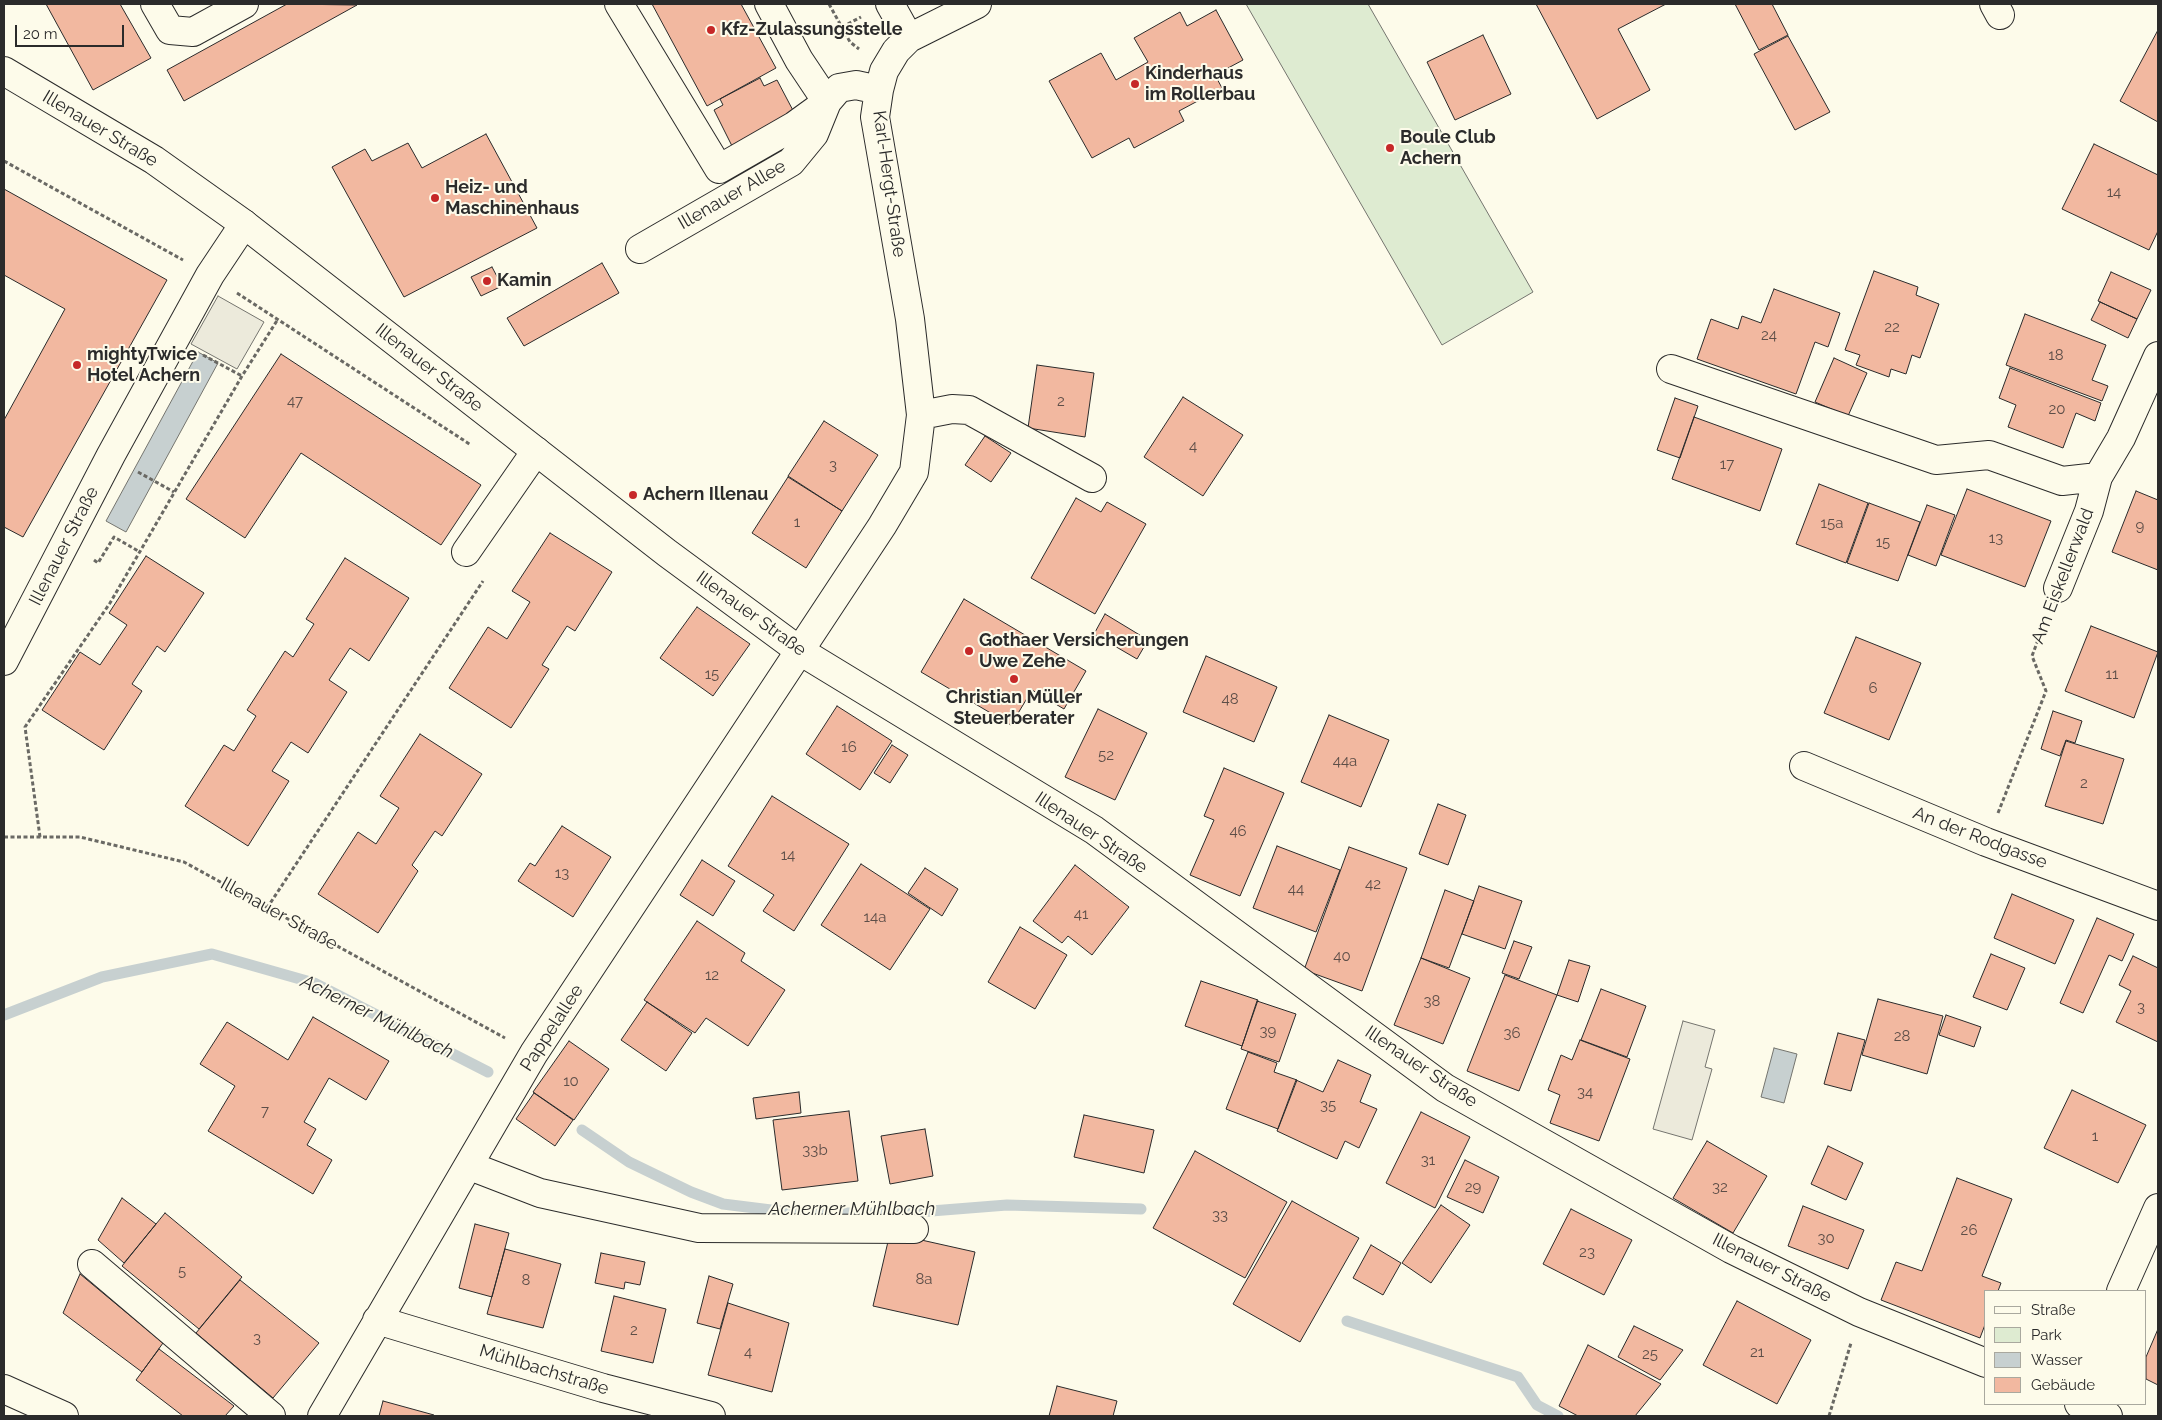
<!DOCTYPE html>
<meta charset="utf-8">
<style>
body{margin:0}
#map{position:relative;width:2162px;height:1420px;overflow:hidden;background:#fdfbea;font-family:Raleway,sans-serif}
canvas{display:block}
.frame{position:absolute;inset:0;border:5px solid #2b2b2b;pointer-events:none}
.legend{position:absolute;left:1984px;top:1290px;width:162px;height:115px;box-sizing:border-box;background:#fdfbea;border:1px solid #a9a89e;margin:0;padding:6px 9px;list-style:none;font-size:15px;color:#2b2b2b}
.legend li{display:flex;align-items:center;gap:10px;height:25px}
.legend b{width:25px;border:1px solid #a9a89e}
.scale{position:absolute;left:15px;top:25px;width:109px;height:22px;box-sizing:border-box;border:2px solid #2b2b2b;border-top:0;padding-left:6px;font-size:15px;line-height:18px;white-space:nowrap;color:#2b2b2b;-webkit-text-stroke:4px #fdfbea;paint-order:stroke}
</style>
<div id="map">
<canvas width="2162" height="1420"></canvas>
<div class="frame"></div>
<ul class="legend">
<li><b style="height:6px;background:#fdfbea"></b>Straße</li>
<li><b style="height:14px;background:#deebd1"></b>Park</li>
<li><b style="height:14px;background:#c7d0d0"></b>Wasser</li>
<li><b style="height:14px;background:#f2b8a0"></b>Gebäude</li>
</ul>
<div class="scale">20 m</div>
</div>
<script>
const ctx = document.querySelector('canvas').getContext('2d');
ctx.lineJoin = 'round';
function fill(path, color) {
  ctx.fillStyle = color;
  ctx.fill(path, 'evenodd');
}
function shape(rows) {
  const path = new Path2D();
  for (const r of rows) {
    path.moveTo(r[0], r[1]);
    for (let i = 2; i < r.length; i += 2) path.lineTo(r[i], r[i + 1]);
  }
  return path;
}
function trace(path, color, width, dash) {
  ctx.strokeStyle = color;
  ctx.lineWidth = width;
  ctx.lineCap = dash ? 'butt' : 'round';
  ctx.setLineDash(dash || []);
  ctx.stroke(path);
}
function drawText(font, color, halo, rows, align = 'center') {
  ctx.font = font + ' Raleway,sans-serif';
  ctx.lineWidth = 4;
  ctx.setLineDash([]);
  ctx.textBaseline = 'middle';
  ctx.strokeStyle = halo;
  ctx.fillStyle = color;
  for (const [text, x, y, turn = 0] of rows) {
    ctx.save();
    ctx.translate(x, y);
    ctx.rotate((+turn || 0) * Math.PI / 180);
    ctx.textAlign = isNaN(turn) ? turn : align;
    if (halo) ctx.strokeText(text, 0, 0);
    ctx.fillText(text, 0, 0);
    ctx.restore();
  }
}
const green = shape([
 [1246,4,1368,4,1533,292,1442,345,1246,4]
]);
fill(green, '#deebd1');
trace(green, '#74746e', 1);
const parking = shape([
 [218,296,264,322,237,369,191,344,218,296],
 [1683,1021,1715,1030,1705,1067,1712,1069,1692,1140,1653,1129,1683,1021]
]);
fill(parking, '#eceadb');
trace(parking, '#74746e', 1);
const water = shape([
 [198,352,218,363,126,532,106,521,198,352],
 [1774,1048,1797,1054,1784,1103,1761,1097,1774,1048]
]);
fill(water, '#c7d0d0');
trace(water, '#74746e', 1);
trace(shape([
 [4,1015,102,977,212,954,314,983,488,1072],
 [582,1130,629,1162,691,1192,723,1204,795,1213,906,1213,1007,1205,1141,1209],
 [1347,1321,1518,1377,1537,1405,1558,1416]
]), '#c7d0d0', 11);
const building = shape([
 [46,4,120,4,151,58,93,90,46,4],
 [287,4,357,5,184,101,167,70,287,4],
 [652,4,741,4,776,68,707,106,652,4],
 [1536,4,1666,4,1618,29,1650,90,1597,119,1536,4],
 [1735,4,1772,4,1788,35,1759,50,1735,4],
 [1216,10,1243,60,1215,75,1222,88,1179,111,1184,121,1134,148,1129,138,1092,158,1049,81,1101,53,1116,80,1148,62,1134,38,1180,12,1187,26,1216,10],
 [2158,30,2158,122,2120,101,2158,30],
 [1483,35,1511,94,1455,120,1427,62,1483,35],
 [1788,36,1830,112,1795,130,1754,54,1788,36],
 [760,78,764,86,777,80,797,118,734,150,714,110,723,105,720,99,760,78],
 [486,134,537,228,404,297,332,167,365,149,372,161,408,143,422,168,486,134],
 [2094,144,2158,175,2158,231,2149,250,2062,209,2094,144],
 [4,189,167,280,23,537,4,527,4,420,65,309,4,275,4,189],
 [602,263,619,293,524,346,507,318,602,263],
 [492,267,502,286,481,296,471,277,492,267],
 [1874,271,1918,287,1916,295,1939,304,1920,358,1912,355,1906,374,1891,369,1889,377,1856,365,1860,355,1845,350,1874,271],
 [2111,272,2151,290,2137,319,2098,301,2111,272],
 [1774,289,1840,313,1828,347,1815,342,1796,394,1697,359,1711,319,1738,329,1742,316,1761,323,1774,289],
 [2100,302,2137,319,2128,338,2091,320,2100,302],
 [2025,314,2106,345,2092,380,2108,386,2102,401,2006,365,2025,314],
 [281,354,481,485,441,545,301,453,245,538,186,499,281,354],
 [1834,358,1867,373,1848,416,1815,402,1834,358],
 [1037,365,1094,373,1085,437,1028,428,1037,365],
 [2010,368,2101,403,2095,421,2076,413,2063,448,2008,427,2016,405,1999,398,2010,368],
 [1183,397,1243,435,1203,496,1144,457,1183,397],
 [1675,398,1698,406,1680,458,1657,450,1675,398],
 [1694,417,1782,449,1760,511,1672,479,1694,417],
 [824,421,878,455,842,511,788,476,824,421],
 [985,436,1011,453,991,482,965,465,985,436],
 [788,477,842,511,806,568,752,533,788,477],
 [1819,484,1868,503,1846,563,1796,544,1819,484],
 [1967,489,2051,521,2025,587,1941,555,1967,489],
 [2136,491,2158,500,2158,570,2112,552,2136,491],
 [1076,498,1101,512,1107,502,1146,524,1095,614,1031,578,1076,498],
 [1869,503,1920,522,1898,581,1847,563,1869,503],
 [1927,505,1955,515,1936,566,1908,555,1927,505],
 [550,533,612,572,575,631,567,626,542,665,549,669,511,728,449,688,488,627,507,639,530,602,512,591,550,533],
 [146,556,204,593,165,652,157,646,132,684,142,691,104,750,42,710,80,652,100,665,127,625,109,613,146,556],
 [345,558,409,598,369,661,350,648,329,680,347,692,308,753,291,742,272,771,289,781,248,846,185,806,224,745,234,751,256,716,247,710,285,651,293,657,314,624,306,619,345,558],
 [964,599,1086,671,1064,709,1032,690,1011,725,921,672,964,599],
 [697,607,750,644,713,696,660,658,697,607],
 [1105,614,1148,640,1137,659,1094,634,1105,614],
 [2091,626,2158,652,2134,718,2065,691,2091,626],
 [1856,637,1921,663,1889,740,1824,713,1856,637],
 [1206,656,1277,687,1254,742,1183,712,1206,656],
 [837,706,892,741,860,790,806,754,837,706],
 [1098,709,1147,733,1115,800,1065,777,1098,709],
 [2053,711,2082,721,2075,743,2066,740,2060,756,2041,749,2053,711],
 [1329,715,1389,740,1361,807,1301,782,1329,715],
 [420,734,482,774,442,836,435,831,412,865,418,871,378,933,318,894,358,832,376,844,399,808,380,796,420,734],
 [2066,741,2124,759,2103,824,2045,806,2066,741],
 [892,745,908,755,890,783,874,773,892,745],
 [1224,768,1284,793,1240,896,1190,875,1214,820,1204,816,1224,768],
 [772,796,849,844,794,931,763,911,774,895,728,866,772,796],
 [1438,804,1466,815,1448,865,1419,854,1438,804],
 [562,826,611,857,573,917,518,881,530,863,535,866,562,826],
 [1277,846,1340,870,1316,932,1253,908,1277,846],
 [1349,847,1407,868,1362,991,1304,970,1349,847],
 [702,860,735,881,713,916,680,895,702,860],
 [861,864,930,909,890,970,821,925,861,864],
 [1075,865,1129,907,1092,955,1068,936,1062,943,1033,921,1075,865],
 [925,868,958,889,942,916,908,893,925,868],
 [1479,886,1522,901,1505,949,1462,934,1479,886],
 [1445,890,1474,901,1449,968,1421,958,1445,890],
 [2012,894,2074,920,2055,964,1994,938,2012,894],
 [2097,918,2134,934,2122,961,2109,955,2083,1013,2060,1003,2097,918],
 [697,921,745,953,741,961,785,990,748,1046,706,1018,695,1033,644,1000,697,921],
 [1020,927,1067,955,1035,1009,988,982,1020,927],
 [1514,941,1532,947,1519,979,1502,973,1514,941],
 [1991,954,2025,968,2007,1010,1973,997,1991,954],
 [2133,956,2158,968,2158,1042,2116,1022,2131,991,2119,985,2133,956],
 [1421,958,1470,978,1443,1044,1394,1025,1421,958],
 [1569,960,1590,966,1578,1002,1557,995,1569,960],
 [1505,975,1557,995,1519,1091,1467,1071,1505,975],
 [1201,981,1258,1000,1242,1046,1185,1026,1201,981],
 [1601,989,1646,1006,1627,1057,1581,1040,1601,989],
 [1878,999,1943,1016,1927,1074,1862,1055,1878,999],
 [1257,1001,1296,1014,1279,1062,1241,1049,1257,1001],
 [647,1002,692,1033,666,1071,621,1040,647,1002],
 [1946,1015,1981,1027,1974,1047,1939,1035,1946,1015],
 [313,1017,389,1061,366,1100,329,1078,304,1122,316,1129,307,1145,332,1160,313,1194,208,1131,235,1086,200,1064,227,1022,288,1060,313,1017],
 [1838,1033,1865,1040,1851,1091,1824,1084,1838,1033],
 [1580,1040,1630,1059,1599,1141,1550,1123,1560,1095,1548,1090,1561,1055,1572,1060,1580,1040],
 [569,1041,609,1069,574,1120,533,1092,569,1041],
 [1248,1052,1277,1063,1274,1072,1297,1080,1278,1129,1226,1109,1248,1052],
 [1338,1060,1371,1075,1360,1102,1377,1109,1359,1148,1345,1141,1337,1159,1277,1131,1296,1080,1323,1092,1338,1060],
 [2072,1090,2146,1125,2118,1183,2044,1148,2072,1090],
 [799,1092,801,1113,756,1119,753,1098,799,1092],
 [534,1093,573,1120,555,1146,516,1119,534,1093],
 [849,1111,858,1181,782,1190,773,1120,849,1111],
 [1421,1112,1470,1137,1435,1208,1386,1183,1421,1112],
 [1084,1115,1154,1130,1144,1173,1074,1157,1084,1115],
 [925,1129,933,1176,890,1184,881,1136,925,1129],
 [1707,1141,1767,1176,1733,1233,1673,1198,1707,1141],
 [1828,1146,1863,1163,1846,1200,1811,1184,1828,1146],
 [1195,1151,1287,1202,1245,1278,1153,1228,1195,1151],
 [1465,1160,1499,1177,1483,1213,1447,1197,1465,1160],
 [1957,1178,2012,1199,1982,1276,2001,1283,1998,1291,1986,1291,1986,1322,1980,1338,1881,1300,1896,1262,1922,1271,1957,1178],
 [122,1198,156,1224,124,1263,98,1240,122,1198],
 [1292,1201,1359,1238,1300,1342,1233,1304,1292,1201],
 [1441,1205,1470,1225,1431,1283,1402,1263,1441,1205],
 [1803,1206,1864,1230,1848,1269,1788,1246,1803,1206],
 [1571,1209,1632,1240,1604,1295,1543,1264,1571,1209],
 [165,1213,242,1277,199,1329,122,1266,165,1213],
 [475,1224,509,1233,492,1297,459,1288,475,1224],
 [890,1233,975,1252,958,1325,873,1306,890,1233],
 [1371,1245,1401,1263,1383,1295,1353,1278,1371,1245],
 [505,1249,561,1264,543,1328,487,1314,505,1249],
 [601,1253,645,1262,640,1285,625,1282,624,1289,595,1283,601,1253],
 [80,1274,163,1343,142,1372,63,1313,80,1274],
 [709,1276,733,1284,720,1329,697,1323,709,1276],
 [240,1280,319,1343,273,1398,196,1333,240,1280],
 [614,1296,666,1309,653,1363,601,1351,614,1296],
 [1737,1301,1811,1340,1777,1404,1703,1365,1737,1301],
 [728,1303,789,1323,772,1392,708,1375,728,1303],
 [1634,1326,1683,1350,1660,1380,1618,1357,1634,1326],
 [2158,1329,2158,1385,2146,1379,2146,1357,2158,1329],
 [1588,1345,1661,1384,1635,1416,1578,1416,1559,1406,1588,1345],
 [159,1349,234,1406,225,1416,183,1416,136,1380,159,1349],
 [1057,1386,1117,1401,1113,1416,1049,1416,1057,1386],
 [383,1401,434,1415,434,1416,379,1416,383,1401]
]);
fill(building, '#f2b8a0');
trace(building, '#2b2b2b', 1);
const minor = shape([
 [155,4,170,30,193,32,244,4],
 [619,4,719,169,794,126,827,102,799,60,769,4],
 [890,4,909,38],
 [1994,4,2000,15],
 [640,249,791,162,814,134,827,102,839,88,856,85,879,90],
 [1671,369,1936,460,1989,455,2062,481,2098,477],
 [921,415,952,409,969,410,1092,478],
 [466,552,536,451],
 [2058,588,2089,511,2098,477,2121,438,2158,356],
 [4,661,111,455,210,275,244,224],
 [1804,766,1986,842,2158,906],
 [470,1166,540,1193,699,1228,914,1229],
 [92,1264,271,1416],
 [2121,1291,2158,1208],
 [377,1320,603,1388,711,1416],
 [4,1389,64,1416],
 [322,1416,534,1053,882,526,914,472,921,415,910,319,875,117,879,90,884,71,896,51,909,38,977,4]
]);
const major = shape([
 [4,71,154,160,244,224,667,553,800,651,1094,830,1445,1088,1731,1249,1859,1312,1986,1363],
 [2079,1404,2108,1416]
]);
trace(minor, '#2b2b2b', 30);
trace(major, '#2b2b2b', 30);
trace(shape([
 [829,4,850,42,859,49],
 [842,27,861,17],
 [4,161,183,260],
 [237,293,471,445],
 [203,355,242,376],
 [138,472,174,492],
 [94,560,98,563,114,537,140,552],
 [1998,813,2046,691,2032,656,2047,616],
 [4,837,80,837,184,862,505,1038],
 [40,837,25,727,110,603,242,376,278,319],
 [267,908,483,581],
 [1829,1416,1851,1343]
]), '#6a6964', 3, [4, 2.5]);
trace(minor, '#fdfbea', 28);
trace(major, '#fdfbea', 28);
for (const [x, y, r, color] of [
 [711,30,5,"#c62828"],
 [1135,84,5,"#c62828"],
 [1390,148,5,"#c62828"],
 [435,198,5,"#c62828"],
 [487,281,5,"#c62828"],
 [77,365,5,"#c62828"],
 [633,495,5,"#c62828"],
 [969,651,5,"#c62828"],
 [1014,679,5,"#c62828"]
]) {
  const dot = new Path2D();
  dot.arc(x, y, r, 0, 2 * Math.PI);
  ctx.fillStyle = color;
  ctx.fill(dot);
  trace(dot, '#fdfbea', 2);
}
drawText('15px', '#5d4e48', null, [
 ["14",2114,192],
 ["22",1892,327],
 ["24",1769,335],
 ["18",2056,355],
 ["47",295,401],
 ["2",1061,401],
 ["20",2057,409],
 ["4",1193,446],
 ["17",1727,464],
 ["3",833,465],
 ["1",797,522],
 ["15a",1832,523],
 ["9",2140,526],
 ["13",1996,538],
 ["15",1883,542],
 ["15",712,674],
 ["11",2112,674],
 ["6",1873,688],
 ["48",1230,699],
 ["16",849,747],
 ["52",1106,755],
 ["44a",1345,761],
 ["2",2084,783],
 ["46",1238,831],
 ["14",788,855],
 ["13",562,873],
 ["42",1373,884],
 ["44",1296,889],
 ["41",1081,914],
 ["14a",875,917],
 ["40",1342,956],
 ["12",712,975],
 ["38",1432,1001],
 ["3",2141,1007],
 ["39",1268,1031],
 ["36",1512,1033],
 ["28",1902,1036],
 ["10",571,1081],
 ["34",1585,1092],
 ["35",1328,1105],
 ["7",265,1111],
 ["1",2095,1136],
 ["33b",815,1150],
 ["31",1428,1160],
 ["29",1473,1187],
 ["32",1720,1187],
 ["33",1220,1215],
 ["26",1969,1230],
 ["30",1826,1238],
 ["23",1587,1252],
 ["5",182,1271],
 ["8a",924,1279],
 ["8",526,1280],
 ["2",634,1330],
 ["3",257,1338],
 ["4",748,1352],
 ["21",1757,1352],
 ["25",1650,1354]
]);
drawText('bold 18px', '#2b2b2b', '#fdfbea', [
 ["Kfz-Zulassungsstelle",721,30],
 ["Kinderhaus",1145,74],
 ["im Rollerbau",1145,95],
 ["Boule Club",1400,138],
 ["Achern",1400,159],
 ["Heiz- und",445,188],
 ["Maschinenhaus",445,209],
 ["Kamin",497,281],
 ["mightyTwice",87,355],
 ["Hotel Achern",87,376],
 ["Achern Illenau",643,495],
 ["Gothaer Versicherungen",979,641],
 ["Uwe Zehe",979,662],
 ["Christian Müller",1014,698,"center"],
 ["Steuerberater",1014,719,"center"]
], 'left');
drawText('18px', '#2b2b2b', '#fdfbea', [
 ["Illenauer Straße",100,129,31],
 ["Karl-Hergt-Straße",889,184,82],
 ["Illenauer Allee",732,195,-30],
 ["Illenauer Straße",429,368,38],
 ["Illenauer Straße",64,546,-63],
 ["Am Eiskellerwald",2063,576,-69],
 ["Illenauer Straße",751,614,36],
 ["Illenauer Straße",1091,833,34],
 ["An der Rodgasse",1980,838,21],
 ["Illenauer Straße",279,914,29],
 ["Pappelallee",552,1028,-57],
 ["Illenauer Straße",1421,1067,34],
 ["Illenauer Straße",1772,1268,27],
 ["Mühlbachstraße",544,1370,17]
]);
drawText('italic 19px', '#2b2b2b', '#fdfbea', [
 ["Acherner Mühlbach",377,1017,26],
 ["Acherner Mühlbach",852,1209]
]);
</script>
